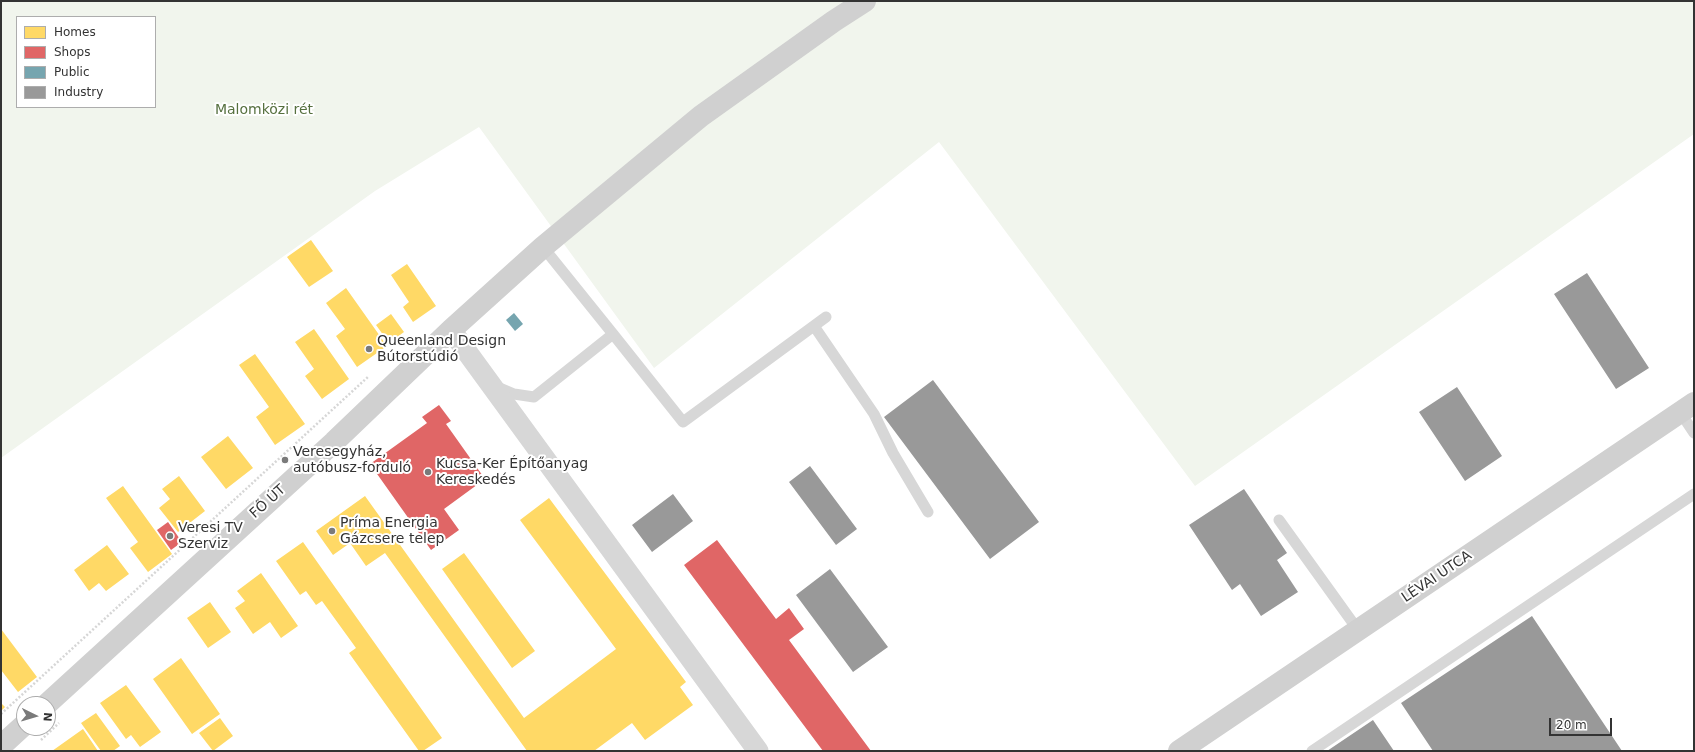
<!DOCTYPE html>
<meta charset="utf-8">
<style>
body{margin:0}
#map{position:relative;width:1695px;height:752px;overflow:hidden;background:#fff;font-family:"DejaVu Sans",sans-serif}
canvas{display:block}
.frame{position:absolute;inset:0;border:2px solid #333;pointer-events:none}
.legend{position:absolute;left:16px;top:16px;width:140px;height:92px;box-sizing:border-box;background:#fff;border:1px solid #adadad;margin:0;padding:5px 7px;list-style:none;font-size:12px;color:#333}
.legend li{display:flex;align-items:center;gap:8px;height:20px}
.legend b{width:20px;border:1px solid #adadad}
.north{position:absolute;left:16px;top:696px;width:40px;height:40px;box-sizing:border-box;background:#fff;border:1px solid #adadad;border-radius:50%;rotate:95deg;font-size:11px;font-weight:700;line-height:16px;text-align:center;color:#333}
.north::after{content:'';display:block;margin:auto;width:14px;height:18px;background:#7a7a7a;clip-path:polygon(50% 0,100% 100%,50% 72%,0 100%)}
.scale{position:absolute;left:1549px;top:718px;width:63px;height:18px;box-sizing:border-box;border:2px solid #333;border-top:0;padding-left:5px;font-size:12px;line-height:14px;white-space:nowrap;color:#333;-webkit-text-stroke:3px #fff;paint-order:stroke}
</style>
<div id="map">
<canvas width="1695" height="752"></canvas>
<div class="frame"></div>
<ul class="legend">
<li><b style="height:11px;background:#ffd966"></b>Homes</li>
<li><b style="height:11px;background:#e06666"></b>Shops</li>
<li><b style="height:11px;background:#76a5af"></b>Public</li>
<li><b style="height:11px;background:#999"></b>Industry</li>
</ul>
<div class="north">N</div>
<div class="scale">20 m</div>
</div>
<script>
const ctx = document.querySelector('canvas').getContext('2d');
ctx.lineJoin = 'round';
function fill(path, color) {
  ctx.fillStyle = color;
  ctx.fill(path, 'evenodd');
}
function shape(rows) {
  const path = new Path2D();
  for (const r of rows) {
    path.moveTo(r[0], r[1]);
    for (let i = 2; i < r.length; i += 2) path.lineTo(r[i], r[i + 1]);
  }
  return path;
}
function trace(path, color, width, dash) {
  ctx.strokeStyle = color;
  ctx.lineWidth = width;
  ctx.lineCap = dash ? 'butt' : 'round';
  ctx.setLineDash(dash || []);
  ctx.stroke(path);
}
function drawText(font, color, halo, rows, align = 'center') {
  ctx.font = font + ' "DejaVu Sans",sans-serif';
  ctx.lineWidth = 4;
  ctx.setLineDash([]);
  ctx.textBaseline = 'middle';
  ctx.strokeStyle = halo;
  ctx.fillStyle = color;
  for (const [text, x, y, turn = 0] of rows) {
    ctx.save();
    ctx.translate(x, y);
    ctx.rotate((+turn || 0) * Math.PI / 180);
    ctx.textAlign = isNaN(turn) ? turn : align;
    if (halo) ctx.strokeText(text, 0, 0);
    ctx.fillText(text, 0, 0);
    ctx.restore();
  }
}
fill(shape([
 [1,1,1694,1,1694,134,1195,486,939,142,654,368,479,127,375,191,1,458],
 [17,17,155,17,155,107,17,107]
]), '#f1f5ed');
fill(shape([
 [311,240,333,271,309,287,287,257],
 [407,264,436,306,413,322,403,307,409,302,391,275],
 [346,288,387,346,357,367,336,336,345,329,326,303],
 [391,314,404,332,389,343,376,325],
 [314,329,349,379,322,399,305,376,314,369,295,342],
 [255,354,305,424,275,445,256,417,269,407,239,365],
 [228,436,253,468,226,489,201,457],
 [179,476,205,511,178,532,159,508,170,499,162,489],
 [123,486,172,554,148,572,130,548,138,542,106,498],
 [365,496,524,718,616,649,520,520,549,498,686,682,680,687,693,705,645,740,632,723,594,751,527,751,385,553,366,566,350,543,333,555,316,531],
 [303,542,442,738,423,751,419,751,349,653,356,648,322,601,316,605,306,591,300,595,276,561],
 [107,545,129,574,106,591,99,583,89,591,74,570],
 [464,553,535,651,512,668,442,569],
 [261,573,298,626,281,638,270,622,253,634,235,608,245,601,237,591],
 [210,602,231,632,208,648,187,618],
 [1,629,37,677,18,692,1,670],
 [181,658,220,714,192,734,153,679],
 [126,685,161,732,140,747,131,735,126,739,100,703],
 [1,703,5,707,1,711],
 [96,713,120,746,113,751,101,751,81,723],
 [220,718,233,736,213,751,199,733],
 [83,729,98,751,52,751]
]), '#ffd966');
fill(shape([
 [439,405,451,421,446,424,485,479,444,509,459,530,431,550,370,464,427,423,422,417],
 [168,522,182,542,171,550,157,530],
 [717,540,776,619,789,608,804,629,789,640,871,751,823,751,684,565]
]), '#e06666');
fill(shape([
 [514,313,523,324,515,331,506,320]
]), '#76a5af');
fill(shape([
 [1587,273,1649,368,1616,389,1554,294],
 [933,380,1039,522,990,559,884,417],
 [1457,387,1502,456,1465,481,1419,412],
 [810,466,857,529,836,545,789,482],
 [1244,489,1287,553,1277,560,1298,592,1261,616,1240,584,1232,590,1189,525],
 [673,494,693,521,652,552,632,525],
 [830,569,888,647,853,672,796,595],
 [1532,616,1622,751,1433,751,1401,703],
 [1373,720,1394,751,1327,751]
]), '#999');
trace(shape([
 [1,714,369,376],
 [41,740,59,723]
]), '#d6d6d6', 2.5, [2, 2]);
trace(shape([
 [814,326,874,414,893,453,928,512],
 [613,334,683,422,826,317],
 [495,386,514,394,534,397,613,334,543,247],
 [1680,412,1694,433],
 [1279,520,1358,630],
 [1312,751,1694,494]
]), '#d7d7d7', 11);
trace(shape([
 [451,330,758,751]
]), '#d7d7d7', 21);
trace(shape([
 [47,704,334,442,451,330,543,247,701,116,834,21,865,1],
 [1,746,24,725],
 [1179,751,1694,403]
]), '#d0d0d0', 22);
for (const [x, y, r, color] of [
 [369,349,4,"#7a7a7a"],
 [285,460,4,"#7a7a7a"],
 [428,472,4,"#7a7a7a"],
 [332,531,4,"#7a7a7a"],
 [170,536,4,"#7a7a7a"]
]) {
  const dot = new Path2D();
  dot.arc(x, y, r, 0, 2 * Math.PI);
  ctx.fillStyle = color;
  ctx.fill(dot);
  trace(dot, '#fff', 1.5);
}
drawText('14px', '#56703f', '#fff', [
 ["Malomközi rét",264,110]
]);
drawText('14px', '#333', '#fff', [
 ["Queenland Design",377,341],
 ["Bútorstúdió",377,357],
 ["Veresegyház,",293,452],
 ["autóbusz-forduló",293,468],
 ["Kucsa-Ker Építőanyag",436,464],
 ["Kereskedés",436,480],
 ["Príma Energia",340,523],
 ["Gázcsere telep",340,539],
 ["Veresi TV",178,528],
 ["Szerviz",178,544]
], 'left');
drawText('14px', '#333', '#fff', [
 ["FŐ ÚT",268,502,-42],
 ["LÉVAI UTCA",1437,577,-34]
]);
</script>
